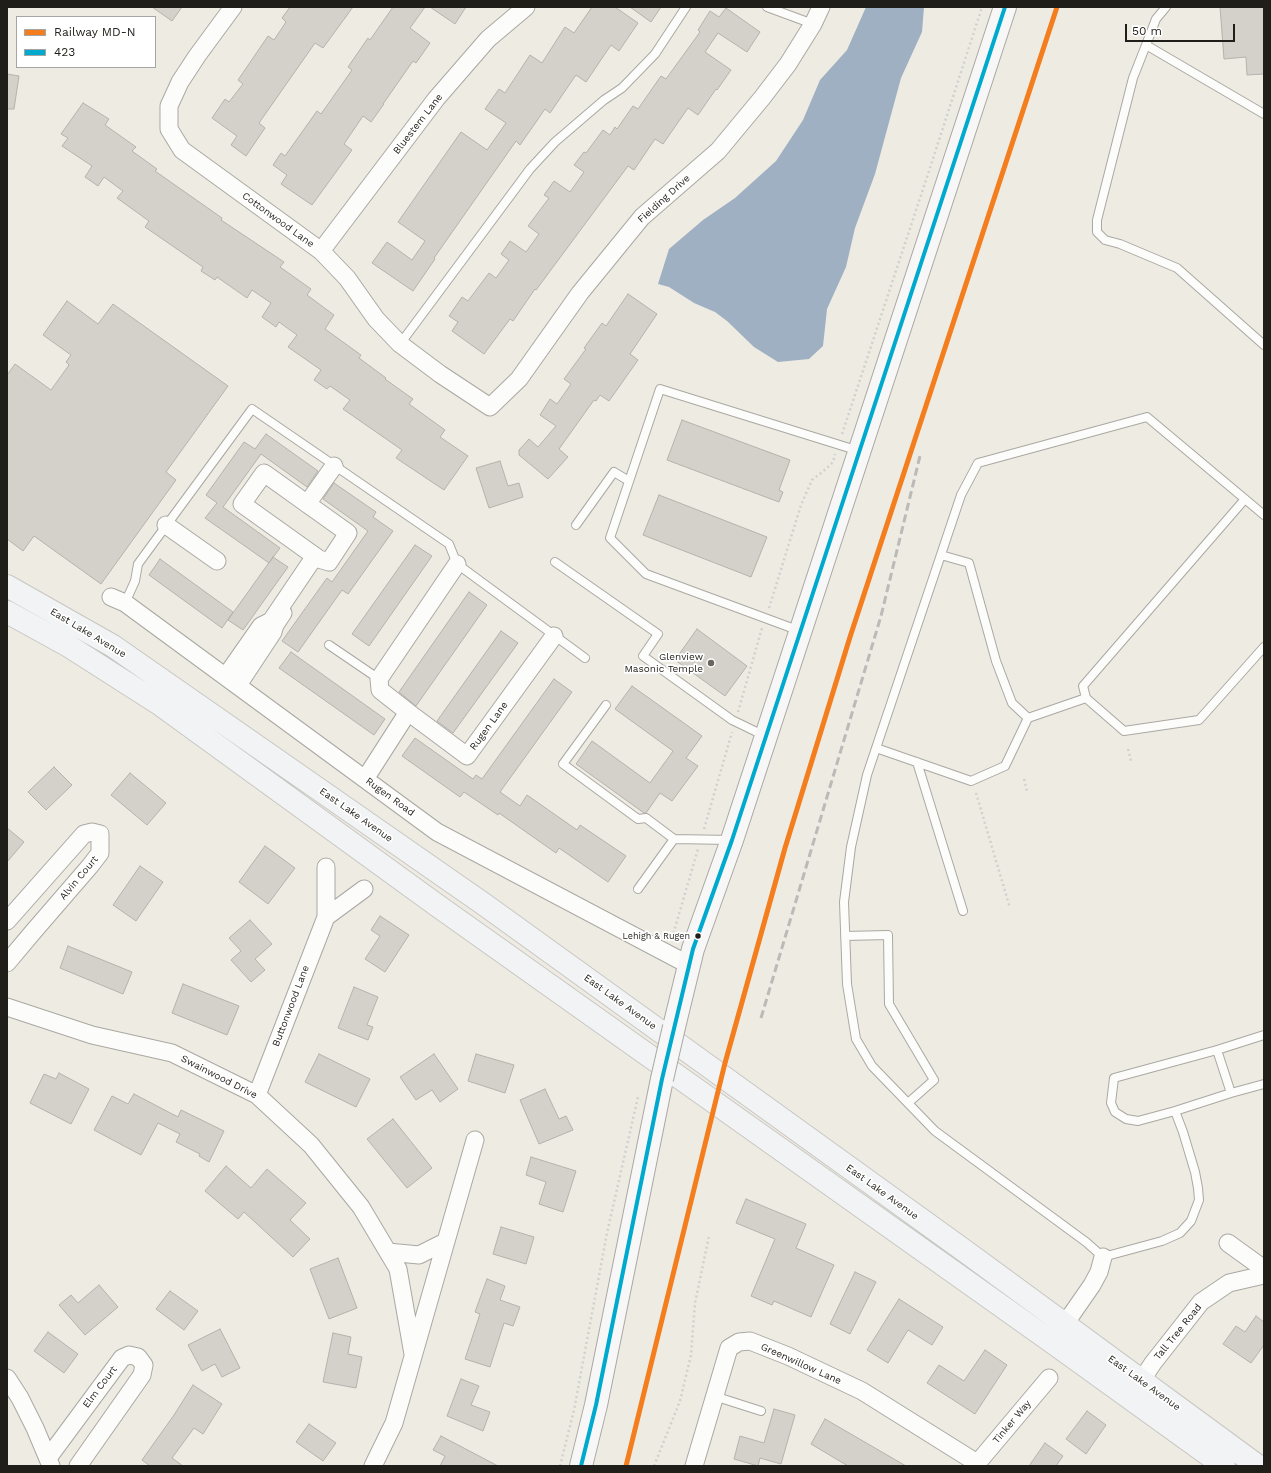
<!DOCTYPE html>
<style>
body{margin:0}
#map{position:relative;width:1271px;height:1473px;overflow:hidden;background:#eeebe3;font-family:"Work Sans",sans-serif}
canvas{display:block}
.frame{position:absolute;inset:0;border:8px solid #201e18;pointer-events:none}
.legend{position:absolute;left:16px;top:16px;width:140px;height:52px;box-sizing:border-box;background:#fff;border:1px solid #a6a5a3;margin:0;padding:5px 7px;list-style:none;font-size:12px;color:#201e18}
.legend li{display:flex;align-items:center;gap:8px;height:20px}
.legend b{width:20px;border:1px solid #a6a5a3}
.scale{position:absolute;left:1125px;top:24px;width:110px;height:18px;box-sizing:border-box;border:2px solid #201e18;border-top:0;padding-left:5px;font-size:12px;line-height:14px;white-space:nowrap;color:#201e18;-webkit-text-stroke:3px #fff;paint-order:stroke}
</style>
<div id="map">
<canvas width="1271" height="1473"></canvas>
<div class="frame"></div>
<ul class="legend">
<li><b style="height:5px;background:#f47d1d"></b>Railway MD-N</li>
<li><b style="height:5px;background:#00a9ce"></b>423</li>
</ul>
<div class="scale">50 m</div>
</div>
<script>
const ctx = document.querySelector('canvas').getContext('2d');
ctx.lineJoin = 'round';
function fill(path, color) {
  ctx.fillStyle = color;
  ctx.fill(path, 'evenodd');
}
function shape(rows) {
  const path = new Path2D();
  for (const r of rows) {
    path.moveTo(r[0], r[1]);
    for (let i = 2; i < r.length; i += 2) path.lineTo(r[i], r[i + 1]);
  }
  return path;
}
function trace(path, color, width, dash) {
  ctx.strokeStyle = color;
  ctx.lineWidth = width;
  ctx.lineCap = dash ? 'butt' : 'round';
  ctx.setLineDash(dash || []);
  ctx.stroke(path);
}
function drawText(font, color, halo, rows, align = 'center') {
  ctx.font = font + ' "Work Sans",sans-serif';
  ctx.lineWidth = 3.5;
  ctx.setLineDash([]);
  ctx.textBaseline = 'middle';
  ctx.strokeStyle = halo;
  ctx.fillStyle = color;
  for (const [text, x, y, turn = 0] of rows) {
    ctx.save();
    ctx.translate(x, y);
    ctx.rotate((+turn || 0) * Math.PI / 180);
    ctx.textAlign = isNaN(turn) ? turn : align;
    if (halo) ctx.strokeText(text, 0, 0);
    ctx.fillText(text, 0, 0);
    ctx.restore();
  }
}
fill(shape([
 [866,7,924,7,922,32,901,78,875,174,855,228,846,267,827,309,823,346,809,359,778,362,754,347,727,321,715,312,694,303,669,287,658,284,669,249,703,220,735,198,776,161,803,120,820,80,847,50]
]), '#9fb0c2');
const building = shape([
 [152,7,182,7,172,21,152,7],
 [290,7,353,7,323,48,315,43,259,123,265,128,246,156,231,145,237,136,212,118,225,99,229,102,243,84,238,80,268,36,274,40,286,22,282,18,290,7],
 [393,7,425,7,410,28,430,43,416,63,413,61,383,104,384,104,371,122,363,116,344,144,352,150,312,205,281,184,287,175,273,165,281,153,285,156,317,111,321,114,352,70,348,67,368,38,370,40,393,7],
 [430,7,466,7,455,24,430,7],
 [592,7,615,7,638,23,619,51,611,45,586,82,576,75,550,113,545,109,520,145,516,141,434,258,435,259,413,291,372,263,387,242,412,260,425,241,398,222,461,132,487,150,506,123,485,109,499,89,505,93,530,55,542,63,565,27,574,33,592,7],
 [630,7,661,7,651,22,630,7],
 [1220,7,1264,7,1264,74,1247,75,1246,57,1224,59,1220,7],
 [726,8,760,32,747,52,718,33,705,52,731,70,717,90,716,89,698,115,688,108,663,144,655,139,634,170,628,166,536,290,535,289,513,321,510,319,484,354,452,331,458,322,449,316,462,297,468,301,489,273,496,278,509,260,501,254,510,241,526,252,539,234,528,226,549,198,544,195,554,181,570,192,584,172,574,165,584,152,586,153,603,130,610,135,615,127,617,129,633,106,638,109,661,76,666,79,700,32,698,30,710,11,719,17,726,8],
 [7,74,19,76,14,109,7,109,7,74],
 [83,103,109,119,105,125,136,147,132,151,157,169,155,171,222,218,221,220,284,262,280,267,311,289,307,295,334,315,325,329,361,355,359,358,386,378,385,379,413,399,409,404,445,430,440,437,468,456,444,490,396,458,402,450,343,409,350,400,330,386,327,389,314,380,321,370,288,347,297,335,279,322,276,327,262,317,271,303,252,290,247,298,217,277,215,280,201,271,203,267,145,227,149,221,117,198,123,191,104,177,98,186,85,177,92,166,62,146,68,138,61,134,83,103],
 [628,294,657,314,630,354,638,360,609,401,600,395,596,401,594,400,559,449,568,457,548,479,519,455,519,450,529,439,538,447,556,426,540,415,550,399,557,404,571,384,564,379,586,349,584,348,602,323,606,326,628,294],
 [67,301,98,324,113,304,228,386,166,472,176,480,101,584,34,536,23,551,7,539,7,375,15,364,51,390,69,365,66,362,71,355,43,335,67,301],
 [682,420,790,460,779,490,783,492,779,502,667,460,682,420],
 [266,434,318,471,307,487,261,454,223,507,280,548,269,563,205,518,217,503,206,495,244,442,255,449,266,434],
 [500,461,508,486,519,483,523,497,489,508,476,468,500,461],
 [334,483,376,512,373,517,393,531,348,594,342,590,298,652,282,641,327,578,332,582,368,531,323,499,334,483],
 [659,495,767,537,751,577,643,535,659,495],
 [415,545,432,556,369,646,352,634,415,545],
 [273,557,288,567,243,630,228,620,273,557],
 [160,559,233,612,222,628,149,575,160,559],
 [469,592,487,605,416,706,399,692,469,592],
 [697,629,747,666,725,696,675,660,697,629],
 [501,631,518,643,453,733,437,721,501,631],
 [291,652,385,719,374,735,279,668,291,652],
 [554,679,572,692,500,792,520,806,527,795,577,830,580,825,626,856,608,882,559,848,556,853,499,813,498,815,464,792,460,797,402,756,415,738,473,779,476,775,482,779,554,679],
 [632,686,702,736,686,758,698,766,672,801,660,793,646,813,644,813,576,764,592,741,650,783,673,751,615,709,632,686],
 [54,767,72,785,46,810,28,792,54,767],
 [130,773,166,803,147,825,111,795,130,773],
 [7,828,24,842,7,862,7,828],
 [265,846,295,868,268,904,239,882,265,846],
 [140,866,163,882,136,921,113,905,140,866],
 [380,916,409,935,385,972,365,959,380,936,371,930,380,916],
 [250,920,272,944,255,959,265,970,251,982,231,960,241,951,229,938,250,920],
 [68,946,132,972,123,994,60,968,68,946],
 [183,984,239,1006,227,1035,172,1013,183,984],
 [354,987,378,997,367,1025,373,1027,368,1040,338,1028,354,987],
 [319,1054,370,1079,356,1107,305,1082,319,1054],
 [434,1054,458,1089,440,1102,432,1090,416,1100,400,1077,434,1054],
 [476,1054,514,1065,505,1093,468,1081,476,1054],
 [59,1073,89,1089,71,1124,30,1103,44,1074,56,1079,59,1073],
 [545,1089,559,1119,566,1116,573,1130,539,1144,520,1100,545,1089],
 [134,1094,178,1117,181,1110,224,1131,209,1162,199,1156,200,1154,176,1142,180,1134,158,1123,141,1155,94,1130,112,1096,128,1104,134,1094],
 [393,1119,432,1168,407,1188,367,1139,393,1119],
 [531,1157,576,1171,563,1212,539,1204,546,1182,526,1175,531,1157],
 [226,1166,251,1188,267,1169,306,1203,290,1220,310,1239,293,1257,244,1212,238,1219,205,1191,226,1166],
 [746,1199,806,1224,796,1248,834,1265,811,1317,774,1301,772,1305,751,1296,775,1239,736,1223,746,1199],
 [501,1227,534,1237,526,1264,493,1254,501,1227],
 [338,1258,357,1308,329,1319,310,1269,338,1258],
 [855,1272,876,1282,850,1334,830,1324,855,1272],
 [487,1279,505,1286,500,1300,520,1307,513,1326,504,1323,490,1367,465,1359,480,1314,475,1312,487,1279],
 [99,1285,118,1307,85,1335,59,1305,71,1295,78,1303,99,1285],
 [170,1291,198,1311,184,1330,156,1309,170,1291],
 [899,1299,943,1327,932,1345,908,1330,888,1363,867,1350,899,1299],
 [1256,1316,1264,1322,1264,1345,1251,1363,1223,1344,1236,1326,1245,1332,1256,1316],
 [220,1329,240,1368,222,1377,215,1364,202,1371,188,1345,220,1329],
 [48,1332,78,1354,64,1373,34,1351,48,1332],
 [333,1333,351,1337,348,1354,362,1357,356,1388,323,1382,333,1333],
 [985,1350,1007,1365,975,1414,927,1383,939,1365,964,1381,985,1350],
 [461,1379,479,1386,471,1405,490,1412,483,1431,447,1416,461,1379],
 [193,1385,222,1404,203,1434,194,1428,172,1458,183,1466,150,1466,142,1460,174,1415,193,1385],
 [774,1409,795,1415,781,1464,760,1458,758,1466,734,1459,740,1436,764,1443,774,1409],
 [1087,1411,1106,1425,1086,1454,1066,1439,1087,1411],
 [825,1419,906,1466,848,1466,811,1444,825,1419],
 [309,1424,336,1443,323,1461,296,1442,309,1424],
 [441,1436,498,1466,440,1466,445,1456,433,1450,441,1436],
 [1045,1443,1063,1456,1056,1466,1029,1466,1045,1443]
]);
fill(building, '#d3d1ca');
trace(building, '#b4b2ab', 1);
const lane = shape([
 [767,7,813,24],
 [1166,7,1156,19,1146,45,1264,114],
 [1146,45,1133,78,1097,220,1097,232,1105,240,1120,244,1177,268,1264,345],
 [400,344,530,169,555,142,604,100,622,88,655,54,686,7],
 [1245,499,1083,686,1086,698,1124,731,1199,720,1264,647],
 [1264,515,1147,417,978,463,961,495,867,775,851,847,844,902,847,984,856,1039,872,1066,935,1131,1086,1242,1103,1257,1162,1241,1180,1233,1191,1221,1199,1200,1198,1188,1195,1172,1183,1132,1175,1111,1231,1093,1264,1084],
 [576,525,614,472,629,481],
 [941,555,969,563,996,661,1012,703,1028,718],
 [555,562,658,634,643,656,732,720,765,736],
 [125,603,135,581,138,564,252,409,449,544,457,564,585,658],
 [800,631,646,574,610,538,660,389,859,451],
 [329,645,379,679],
 [606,705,563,764,638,819,646,818,674,839],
 [876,748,971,781,1005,766,1028,718,1086,698],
 [917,762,963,911],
 [638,889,674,839,731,840],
 [845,936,888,935,889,1004,934,1080,908,1103],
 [1231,1093,1217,1050,1264,1035],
 [1175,1111,1138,1121,1126,1119,1115,1112,1111,1103,1114,1078,1217,1050],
 [714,1396,761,1411]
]);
const street = shape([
 [233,7,197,56,180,82,169,106,169,129,182,150,321,251,347,278,376,319,400,344,440,374,490,407,519,379,580,293,642,217,718,151,762,98,788,64,813,24,821,7],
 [321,251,436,99,488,39,526,7],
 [264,473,348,533,329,562,319,559,242,504,264,473],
 [307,504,334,466],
 [166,525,217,561],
 [111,597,125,603,437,832,689,965],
 [226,676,261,626,271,621,315,556],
 [238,685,273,632,275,625,283,613],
 [408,712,467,756,554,636],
 [365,779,408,712,380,690,379,679,457,564],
 [326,867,326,917],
 [7,921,84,834,92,832,100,834,100,853,90,866,33,932,7,963],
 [7,1007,92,1035,172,1053,257,1095,311,1145,361,1207,398,1269,413,1354],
 [257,1095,326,917,364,889],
 [1228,1243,1264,1269],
 [388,1252,419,1255,445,1242],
 [1058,1334,1092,1285,1099,1272,1103,1257],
 [7,1378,20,1398,35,1428,51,1466],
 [1135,1390,1153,1363,1201,1302,1229,1283,1264,1275],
 [48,1458,122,1358,129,1355,138,1357,144,1365,142,1375,78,1466],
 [373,1466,394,1423,475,1140],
 [694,1466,729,1348,739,1342,750,1341,788,1356,862,1391,977,1463],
 [975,1466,1049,1378]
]);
const secondary = shape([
 [674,1027,693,949,732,840,1005,7],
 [581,1466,596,1405,662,1079]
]);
const primary = shape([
 [7,586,113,646,485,905,969,1254,1258,1466],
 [7,612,67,645,161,705,438,906,1052,1342,1224,1466]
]);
trace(lane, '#aaa8a2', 10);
trace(street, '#aaa8a2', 19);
trace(secondary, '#aaa8a2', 24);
trace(primary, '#c8c6c2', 24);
trace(shape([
 [842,434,930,168,982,7],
 [769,608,801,505,812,480,826,469,833,462,835,454],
 [738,712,762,628],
 [1128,749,1131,761],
 [1024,779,1027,791],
 [976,793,1010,908],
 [704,829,732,732],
 [672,938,698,849],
 [560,1466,574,1410,607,1233,638,1097],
 [654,1466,680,1401,691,1355,695,1303,709,1236]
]), '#d0d0ce', 2.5, [2, 3]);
trace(lane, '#fcfcfb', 8);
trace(street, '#fcfcfb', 17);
trace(secondary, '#f7f7f7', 22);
trace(primary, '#f1f3f4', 22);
trace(shape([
 [761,1018,881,616,920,456]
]), '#bbbab8', 3, [8, 4]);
const secondaryBridge = shape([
 [662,1079,674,1027]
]);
trace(secondaryBridge, '#aaa8a2', 24, []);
trace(secondaryBridge, '#f7f7f7', 22);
trace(shape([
 [581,1466,596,1405,662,1079,693,949,732,840,1005,7]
]), '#00a9ce', 4);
trace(shape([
 [626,1466,725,1063,785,848,850,637,1057,7]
]), '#f47d1d', 5);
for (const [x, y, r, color] of [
 [711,663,4,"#68665f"],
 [698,936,3.5,"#201e18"]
]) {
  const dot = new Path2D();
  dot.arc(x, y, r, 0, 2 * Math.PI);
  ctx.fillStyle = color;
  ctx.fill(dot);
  trace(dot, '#fff', 1.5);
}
drawText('9px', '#201e18', '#fff', [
 ["Lehigh & Rugen",690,936]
], 'right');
drawText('10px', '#201e18', '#fff', [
 ["Bluestem Lane",418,124,-52],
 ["Fielding Drive",664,199,-42],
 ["Cottonwood Lane",278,220,36],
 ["East Lake Avenue",88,633,31],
 ["Rugen Lane",489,726,-54],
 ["Rugen Road",390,797,36],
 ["East Lake Avenue",356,815,35],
 ["Alvin Court",79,878,-50],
 ["East Lake Avenue",620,1002,36],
 ["Buttonwood Lane",291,1006,-69],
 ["Swainwood Drive",219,1077,27],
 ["East Lake Avenue",882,1192,36],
 ["Tall Tree Road",1178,1332,-51],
 ["Greenwillow Lane",801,1364,24],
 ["East Lake Avenue",1144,1383,36],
 ["Elm Court",100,1387,-53],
 ["Tinker Way",1012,1422,-50]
]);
drawText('10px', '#201e18', '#fff', [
 ["Glenview",703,657],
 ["Masonic Temple",703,669]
], 'right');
</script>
